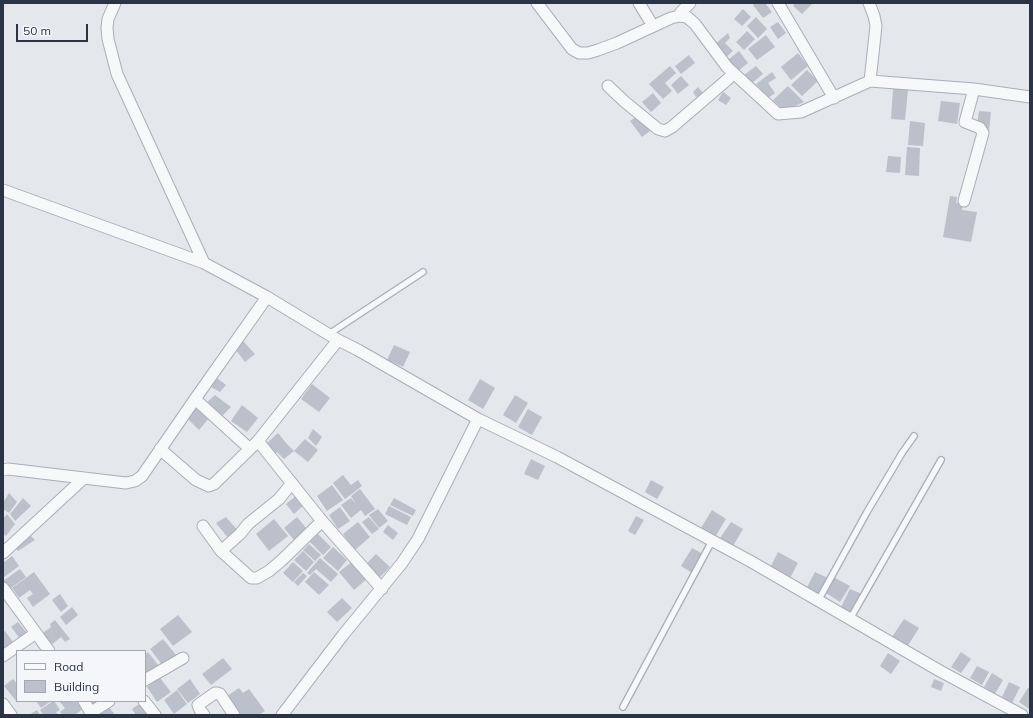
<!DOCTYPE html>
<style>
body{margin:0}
#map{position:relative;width:1033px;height:718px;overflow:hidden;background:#e4e7ec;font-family:Mulish,sans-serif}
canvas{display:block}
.frame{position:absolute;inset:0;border:4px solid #2b3445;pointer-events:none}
.legend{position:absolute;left:16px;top:650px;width:130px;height:52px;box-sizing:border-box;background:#f4f6f9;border:1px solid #a4a8b1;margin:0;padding:5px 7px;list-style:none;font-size:12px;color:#2b3445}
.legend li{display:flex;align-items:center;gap:8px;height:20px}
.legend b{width:20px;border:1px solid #a4a8b1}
.scale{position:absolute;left:16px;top:24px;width:72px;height:18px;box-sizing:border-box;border:2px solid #2b3445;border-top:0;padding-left:5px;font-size:12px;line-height:14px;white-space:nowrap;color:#2b3445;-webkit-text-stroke:3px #f4f6f9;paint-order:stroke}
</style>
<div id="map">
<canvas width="1033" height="718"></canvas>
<div class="frame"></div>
<ul class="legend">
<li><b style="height:5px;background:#f7f8fa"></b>Road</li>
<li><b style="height:11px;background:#bbc0ca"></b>Building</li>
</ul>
<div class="scale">50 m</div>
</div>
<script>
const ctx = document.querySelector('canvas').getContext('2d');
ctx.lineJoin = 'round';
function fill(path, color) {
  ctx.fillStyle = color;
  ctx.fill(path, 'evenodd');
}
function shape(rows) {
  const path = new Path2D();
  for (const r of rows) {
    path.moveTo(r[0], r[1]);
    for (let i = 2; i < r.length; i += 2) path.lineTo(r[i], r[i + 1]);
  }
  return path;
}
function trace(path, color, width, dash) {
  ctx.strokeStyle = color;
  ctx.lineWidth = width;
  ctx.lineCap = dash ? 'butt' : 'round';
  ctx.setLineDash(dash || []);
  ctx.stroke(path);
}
fill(shape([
 [755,3,765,3,772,12,763,18,753,5],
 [795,3,813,3,802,14,793,6],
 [743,9,751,17,742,26,734,19],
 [756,17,767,29,758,38,747,26],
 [778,22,786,33,778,39,770,27],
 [747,31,755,39,744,50,736,42],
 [728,33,730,38,725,43,733,51,725,58,714,45],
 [766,35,775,47,757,60,748,49],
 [739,51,748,63,737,72,728,60],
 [798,53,808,66,791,80,781,67],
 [689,55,695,63,681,74,675,66],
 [670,66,676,73,665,83,672,91,663,99,649,84],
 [756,66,763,74,751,84,744,75],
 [807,70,818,81,802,96,791,85],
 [772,72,776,78,768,83,775,93,768,98,756,84],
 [681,76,689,85,678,94,671,85],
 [788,86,804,102,784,111,773,100],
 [698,87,703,93,696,97,693,92],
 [893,89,908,90,905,120,891,119],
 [723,92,731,98,726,105,718,100],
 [653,93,661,103,651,112,642,102],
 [941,101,960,103,957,124,938,121],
 [979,111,991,112,989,131,982,130,977,125],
 [639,115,650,131,642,137,630,121],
 [910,121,925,123,923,146,908,145],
 [907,147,920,148,919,176,905,175],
 [888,156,901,157,900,173,886,172],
 [950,196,957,197,956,203,963,204,962,210,977,212,971,242,943,237],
 [243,341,255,354,245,362,236,350],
 [394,345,410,352,403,367,387,360],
 [217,378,226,385,220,392,211,387],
 [480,379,495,388,483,409,468,400],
 [312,384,330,398,319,412,301,399],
 [215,395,231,407,218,420,204,405],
 [515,395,528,403,516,423,503,415],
 [197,405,210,417,199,430,186,417],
 [242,405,258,418,247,432,231,421],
 [528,409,542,417,532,435,518,427],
 [313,429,322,437,316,446,308,438],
 [278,433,287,444,294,451,284,459,277,452,275,454,267,443],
 [305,439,318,450,308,462,294,451],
 [531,459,545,466,538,480,524,474],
 [343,475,351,485,358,480,362,486,345,499,333,483],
 [651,480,664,487,657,499,645,492],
 [332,485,343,500,327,511,317,496],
 [360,489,375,509,365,516,361,510,351,518,341,505,351,498,356,504,351,496],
 [9,493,17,502,9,513,3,509,3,503],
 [297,495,305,504,294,514,286,504],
 [23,498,31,506,15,521,10,514],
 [394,498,416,510,413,516,390,505],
 [389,506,411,517,407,525,385,514],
 [340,507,350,521,338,529,329,515],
 [378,509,388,521,379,528,369,515],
 [712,510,726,519,715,537,701,528],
 [7,514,15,524,6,536,3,533,3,519],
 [636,516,644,520,635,535,628,531],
 [226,517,240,533,229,539,216,523],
 [297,517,307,529,294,540,284,528],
 [369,517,379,529,372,534,362,522],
 [274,519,288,536,269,551,256,534],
 [358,522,370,537,355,550,343,534],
 [731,522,743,529,733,546,720,538],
 [388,525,398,533,393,540,383,532],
 [27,532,35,540,18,551,13,546],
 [318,534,331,547,323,555,310,542],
 [309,544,321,555,315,561,303,550],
 [333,547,347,560,338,571,323,558],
 [692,548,703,554,692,573,681,566],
 [303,551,314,562,306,571,294,560],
 [778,552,798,563,789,580,769,570],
 [376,554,390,567,379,578,365,565],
 [12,556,19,566,3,578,3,563],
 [320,558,338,574,331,582,316,569,310,575,307,573],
 [354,560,368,578,354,590,339,572],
 [293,562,303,571,293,582,283,573],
 [20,569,26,577,7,591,3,586,3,581],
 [34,572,50,594,33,607,27,598,33,594,30,590,19,598,12,588],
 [314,572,329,585,319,595,305,582],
 [815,572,828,578,819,596,806,589],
 [303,573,307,576,298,586,294,582],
 [835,578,850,586,840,602,826,593],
 [850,589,862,594,853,613,841,607],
 [60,594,68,606,61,612,52,600],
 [342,598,352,608,337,622,327,612],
 [72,607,78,615,66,625,60,617],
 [178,615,192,632,173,646,160,629],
 [904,619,919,628,907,647,892,637],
 [55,620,70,639,65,642,61,637,49,647,40,635,51,627,50,624],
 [18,622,28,634,21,640,11,627],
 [5,631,13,642,3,650,3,632],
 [163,639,176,655,163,666,150,649],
 [148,652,159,666,145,675,145,655],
 [961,652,971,659,961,673,951,667],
 [888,653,900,661,891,674,880,666],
 [223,658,232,669,211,685,202,674],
 [977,666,989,672,982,685,970,678],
 [992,673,1003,680,995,694,984,687],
 [160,678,171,692,157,702,147,687],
 [13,679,17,684,17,702,4,686],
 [190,679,200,694,188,703,177,689],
 [934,679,944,683,941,691,931,687],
 [1009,682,1020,687,1012,703,1002,697],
 [239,688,243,693,249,689,265,711,259,715,236,715,224,698],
 [1028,688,1030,689,1030,708,1029,709,1019,702],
 [177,690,187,704,174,714,164,700],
 [36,701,51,701,41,708],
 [53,701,54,701,60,710,56,712,57,714,43,715,40,710],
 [62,701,81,701,85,707,75,715,63,715,60,712,65,708,60,702],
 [90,701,99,701,93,705],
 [142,702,152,715,136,715,132,709],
 [109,707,115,715,99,715],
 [37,710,40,715,29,715]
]), '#bbc0ca');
const service = shape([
 [329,334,423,272],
 [818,601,867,512,902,453,914,436],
 [850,619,941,460],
 [623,707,712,541]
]);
const minor = shape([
 [115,3,108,19,107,28,108,39,117,74,204,263],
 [537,3,572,49,579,53,588,53,598,50,617,43,671,18,679,16,687,17,695,24,727,67,778,114,801,112,870,81,974,89,1030,97],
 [639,3,653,26],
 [778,3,834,98],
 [869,3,874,16,876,26,870,81],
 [679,16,681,12,690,3],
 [608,86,625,102,658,129,665,131,672,127,728,79,733,73],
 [3,190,204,263,267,297,338,340,358,350,478,419,557,457,750,561,940,671,1022,715],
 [964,201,983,133,980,128,965,122,974,89],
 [195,399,250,449],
 [258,441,322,521,382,589],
 [160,449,196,480,209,486,214,484,258,441,338,340],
 [3,470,8,469,126,483,135,481,142,476,195,399,267,297],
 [203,526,221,551,251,578,257,578,269,571,281,561,322,521],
 [221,551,240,534,248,524,279,499,292,483],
 [3,553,84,478],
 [3,588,36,633,49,651],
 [3,656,36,633],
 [145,680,183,658],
 [84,701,92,715],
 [144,701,155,715],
 [3,704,11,715],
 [90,713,109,701],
 [204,715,200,710,198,705,215,693,217,693,220,694,234,715],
 [282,715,343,635,402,563,418,539,478,419]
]);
trace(service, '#a9aeb7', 8);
trace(minor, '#a9aeb7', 13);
trace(service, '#f7f8fa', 5.5);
trace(minor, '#f7f8fa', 11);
</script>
